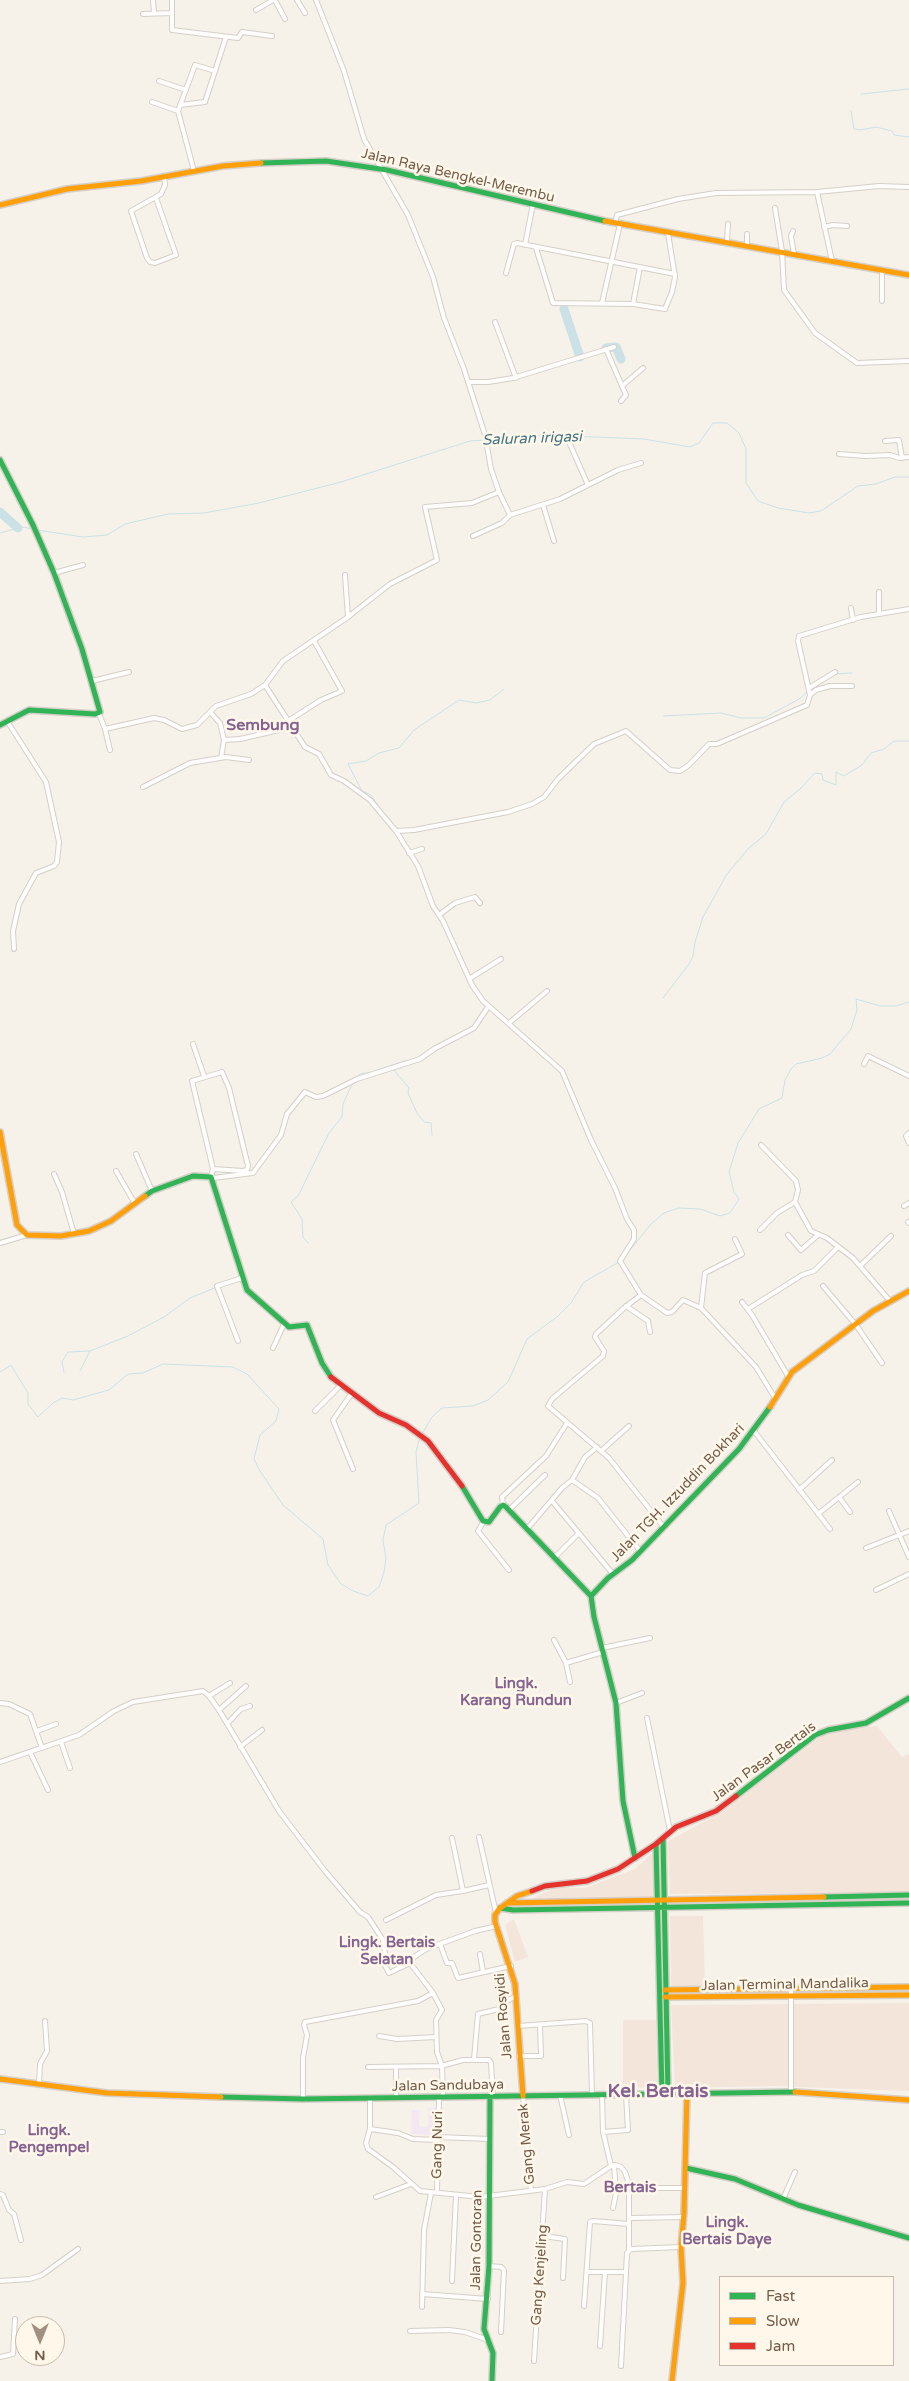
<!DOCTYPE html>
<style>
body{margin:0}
#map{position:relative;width:909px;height:2381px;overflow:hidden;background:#f6f2ea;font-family:"Varela Round",sans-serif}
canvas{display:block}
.legend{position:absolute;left:719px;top:2276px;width:175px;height:90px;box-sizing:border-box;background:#fff8ea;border:1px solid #c7baaa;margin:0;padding:6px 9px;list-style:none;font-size:15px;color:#735c4a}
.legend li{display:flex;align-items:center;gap:10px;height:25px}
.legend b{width:25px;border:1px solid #c7baaa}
.north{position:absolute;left:15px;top:2316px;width:50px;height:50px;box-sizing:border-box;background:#fff8ea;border:1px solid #c7baaa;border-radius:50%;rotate:180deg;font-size:14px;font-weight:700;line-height:20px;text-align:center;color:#735c4a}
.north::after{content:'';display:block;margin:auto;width:18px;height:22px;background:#a19082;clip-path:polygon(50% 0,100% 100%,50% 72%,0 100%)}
</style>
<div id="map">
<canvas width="909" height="2381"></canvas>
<ul class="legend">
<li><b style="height:6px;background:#30b455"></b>Fast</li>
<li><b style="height:6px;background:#ff9f0a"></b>Slow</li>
<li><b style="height:6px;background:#e5322d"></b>Jam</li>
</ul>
<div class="north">N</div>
</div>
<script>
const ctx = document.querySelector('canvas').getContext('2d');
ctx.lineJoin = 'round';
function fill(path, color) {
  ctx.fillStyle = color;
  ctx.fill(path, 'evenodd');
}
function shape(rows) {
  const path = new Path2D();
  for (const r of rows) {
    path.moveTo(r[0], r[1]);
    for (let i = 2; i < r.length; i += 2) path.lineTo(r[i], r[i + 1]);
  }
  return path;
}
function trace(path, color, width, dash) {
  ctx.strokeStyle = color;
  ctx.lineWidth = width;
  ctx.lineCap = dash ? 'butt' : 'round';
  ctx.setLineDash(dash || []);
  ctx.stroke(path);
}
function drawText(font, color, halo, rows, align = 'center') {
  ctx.font = font + ' "Varela Round",sans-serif';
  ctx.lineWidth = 5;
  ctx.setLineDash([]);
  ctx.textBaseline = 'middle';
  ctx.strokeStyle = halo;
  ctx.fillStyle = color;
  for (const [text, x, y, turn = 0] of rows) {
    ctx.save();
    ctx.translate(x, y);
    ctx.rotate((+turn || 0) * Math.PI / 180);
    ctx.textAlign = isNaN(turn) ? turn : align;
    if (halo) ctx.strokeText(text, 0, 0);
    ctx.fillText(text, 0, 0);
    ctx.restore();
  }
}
fill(shape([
 [877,1726,902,1757,909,1754,909,1893,670,1894,668,1841,721,1813,816,1740,831,1732],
 [653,1852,653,1896,524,1903,554,1888,585,1888,635,1869],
 [670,1916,703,1916,705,1986,671,1986],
 [514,1919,528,1957,515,1962,505,1925],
 [909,2003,909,2091,775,2086,675,2088,671,2005],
 [623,2020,656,2020,657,2087,623,2088]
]), '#f4e5da');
fill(shape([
 [429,2108,437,2108,436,2135,411,2134,412,2110,420,2110,419,2126,428,2127]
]), '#f3e8f2');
trace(shape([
 [861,94,909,89],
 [851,111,854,129,860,130,876,127,892,131,894,135,909,137],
 [488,439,533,436,597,437,644,439,690,447,699,443,713,423,727,423,739,433,746,449,746,483,758,501,778,508,809,513,821,511,858,486,876,484,895,477,909,477],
 [37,530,83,537,107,535,125,524,168,514,204,513,259,503,341,482,470,441,484,440],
 [0,533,22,527,33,529],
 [835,674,852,673],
 [663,716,721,713,741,718,764,718,799,699,808,691],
 [383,813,371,795,362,791,348,764,366,761,379,753,399,748,414,730,459,700,476,703,490,700,504,689],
 [663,998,689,964,693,956,695,942,703,917,727,874,748,849,766,834,784,802,800,789,815,773,822,774,823,780,836,785,836,772,844,776,862,765,871,753,884,749,894,741,909,741],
 [393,1069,409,1088,408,1093,417,1113,424,1122,431,1123,432,1135],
 [353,1080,360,1074,372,1072,407,1060],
 [308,1243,303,1237,302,1219,291,1202,298,1196,329,1133,342,1117,343,1104,352,1084],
 [622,1260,651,1224,664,1213,679,1208,700,1209,720,1216,730,1213,739,1199,734,1192,729,1172,738,1143,759,1109,782,1098,785,1080,791,1069,796,1064,822,1058,830,1054,851,1029,857,1010,856,999,880,1006,896,1006,909,1002],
 [80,1371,90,1351,128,1336,164,1317,190,1298,217,1287],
 [0,1372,11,1365,28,1393,28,1404,38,1417,53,1403,62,1398,73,1400,109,1390,128,1374,143,1373,163,1364,233,1367,247,1374,279,1409,276,1421,260,1435,254,1459,260,1471,283,1505,323,1539,328,1565,341,1584,353,1591,368,1596,379,1587,384,1572,386,1559,383,1540,386,1525,419,1503,416,1452,420,1437],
 [64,1372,62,1362,68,1352,90,1351],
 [422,1434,432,1417,442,1408,473,1406,488,1400,508,1382,527,1339,558,1316,571,1303,584,1282,619,1262]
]), '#cbe1e6', 1);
trace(shape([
 [564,309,580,357],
 [606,348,616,347,621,359],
 [0,512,18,528]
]), '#cbe1e6', 9);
const street = shape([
 [153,0,154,13],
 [172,0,172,30,238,38,242,32,272,36],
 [275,0,285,19],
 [297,0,305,13],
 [316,0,344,71,364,139,408,215,433,277,444,318,464,369,485,435,491,469,499,492,510,515,560,499,618,470,641,463],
 [256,10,273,0],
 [143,14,172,13],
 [159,81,186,90],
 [152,102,178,111],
 [180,105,205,102,226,37],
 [194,171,178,111,195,65,215,71],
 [817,192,879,186,909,187],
 [156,198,176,255,155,263,150,262,147,258,131,211,161,194,165,185,164,177],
 [775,208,782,251,784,290,815,333,857,363,909,361],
 [615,223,617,215,678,199,716,193,817,192,832,261],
 [824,227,833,225,847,226],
 [793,231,791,236,794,254],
 [727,241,728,224],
 [525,245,533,204],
 [747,245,747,234],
 [536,248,553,303,633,304,665,309,672,292,675,277,668,233],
 [506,273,514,244,517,243,675,274],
 [882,301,882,270],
 [602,303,620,224],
 [633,304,640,267],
 [495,322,516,378],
 [606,349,622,386,643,368],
 [468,382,488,382,513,378,614,347],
 [621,401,626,395,622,386],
 [885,441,899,440,902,458],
 [569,442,588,485],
 [839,454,865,456,890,455,899,458,909,457],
 [543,505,554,541],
 [473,536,502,523,510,515],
 [54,573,83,565],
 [345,575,348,617],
 [879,592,879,613],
 [851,608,853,620],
 [92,681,129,672],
 [265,685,305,747,319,754,331,775,344,781,370,800,396,831,418,866,433,906,443,921,472,985,483,1001,562,1071,591,1140,615,1188,627,1219,634,1230,634,1239,620,1261,641,1295,667,1313,672,1312,683,1300,701,1308,756,1367,775,1398],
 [809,688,835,672],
 [810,695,816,690,830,686,852,686],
 [210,712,220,723,222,731,224,740,221,758],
 [99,714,105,729,154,718,164,720,182,729,197,725,216,706,251,694,265,685,283,661,348,617,390,584,437,560,425,507,472,503,499,492],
 [7,721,46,782,59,842,57,862,54,866,36,873,19,904,13,931,14,949],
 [288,721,321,700,342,691,314,641],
 [105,729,110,750],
 [224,740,240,739,292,727],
 [143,787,190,763,226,757,249,760],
 [396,831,414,830,508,812,532,804,544,797,558,779,594,744,626,731,670,770,680,771,689,765,709,744,717,744,807,705,810,695,798,641,799,636,861,617,909,609],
 [409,853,422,849],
 [439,915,455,903,475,897,480,903],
 [469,979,501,959],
 [509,1023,547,991],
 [193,1044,204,1076],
 [864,1064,868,1056,909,1076],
 [909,1133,906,1136,909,1143],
 [761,1145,796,1181,798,1190,795,1202,811,1231,827,1238,853,1258,890,1301],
 [136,1154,152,1191],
 [116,1171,134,1202],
 [54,1174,62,1192,74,1234],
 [211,1177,213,1169,209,1152,192,1081,222,1072,229,1088,248,1166,247,1170,243,1171,213,1169],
 [213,1178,253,1173,281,1135,287,1114,305,1092,316,1097,323,1096,357,1079,420,1059,434,1049,474,1028,488,1007],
 [904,1206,909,1203],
 [908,1222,909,1223],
 [760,1230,777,1213,795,1202],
 [788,1235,801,1250,818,1235],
 [0,1243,27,1235],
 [860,1266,891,1236],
 [823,1286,856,1325,882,1363],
 [641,1295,624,1308,596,1334,595,1337,604,1351,603,1356,552,1399,548,1406,609,1458,663,1526],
 [742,1302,752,1315,788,1376],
 [626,1306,648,1321,650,1332],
 [701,1308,705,1273,742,1254,735,1239],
 [748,1309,802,1275,814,1271,838,1247],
 [238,1341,217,1286,242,1278],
 [273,1348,284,1324],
 [352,1393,333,1420,353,1469],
 [315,1411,341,1385],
 [754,1431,830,1529],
 [601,1451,629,1426],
 [572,1480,598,1498,640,1551],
 [799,1490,832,1460],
 [839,1497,850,1512],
 [552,1501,613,1574],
 [503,1505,502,1497,546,1456,567,1423],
 [509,1510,545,1475],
 [889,1511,909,1557],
 [818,1514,858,1482],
 [484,1521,478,1531,509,1570],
 [527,1529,562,1488,572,1480,585,1457,597,1447],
 [866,1548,909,1531],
 [555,1557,579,1533],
 [876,1590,909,1574],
 [554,1640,566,1663],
 [602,1648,650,1638],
 [570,1682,566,1663,603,1652],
 [209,1696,230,1683],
 [0,1703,9,1704,30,1714,42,1748],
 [616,1703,642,1693],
 [219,1710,246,1686],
 [647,1718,670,1831],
 [227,1724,241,1709,250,1706],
 [37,1731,56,1724],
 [61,1742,70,1768],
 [240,1747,262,1730],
 [30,1752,48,1790],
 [0,1762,79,1735,114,1711,133,1702,203,1691,209,1696,219,1710,279,1811,325,1871,360,1912,368,1917,383,1940,385,1953,380,1956,389,1973,410,1963,414,1957,426,1949,475,1931,497,1926],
 [479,1837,496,1913],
 [452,1838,463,1891,489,1885],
 [386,1920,436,1895,463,1891],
 [440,1944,447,1963,452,1963,458,1978,511,1966],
 [480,1954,483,1972],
 [410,1963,433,1993,442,2010,436,2020,437,2052,442,2066,443,2097],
 [791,1989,791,2092],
 [518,2026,586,2021,590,2023,592,2095],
 [379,2036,397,2039,436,2037],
 [519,2056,541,2056,540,2025],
 [474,2059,478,2014,499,2009,505,2002,516,1996],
 [368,2067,441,2066,463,2060,489,2060,491,2063,493,2096],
 [396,2067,396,2098],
 [39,2084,40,2064,47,2051,45,2021],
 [560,2095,569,2135],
 [523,2096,531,2191],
 [370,2098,370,2129,366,2143,368,2149,393,2167,420,2191,480,2197,545,2189,567,2182,584,2184,611,2166,603,2132,602,2095],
 [303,2099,303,2058,307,2035,304,2025,305,2022,418,2001,433,1993],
 [370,2129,398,2133,413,2139,438,2140],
 [0,2132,3,2132],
 [603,2132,628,2130,626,2094],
 [438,2137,489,2139],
 [615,2165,621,2167,625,2172,629,2184,629,2250],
 [629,2188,685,2188],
 [437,2192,439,2097],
 [0,2194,3,2195,9,2210,14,2214,21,2240],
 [376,2197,411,2184],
 [783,2199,795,2172],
 [613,2208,616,2193,614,2165],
 [630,2218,684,2217],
 [543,2236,565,2239,563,2278],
 [489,2266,501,2267,504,2270,501,2332],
 [588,2272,625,2272],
 [0,2281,30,2279,42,2275,78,2249],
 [452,2281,456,2195],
 [422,2294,488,2299],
 [584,2306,590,2222,593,2221,629,2224],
 [422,2307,424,2230,431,2193],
 [410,2331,449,2330,465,2332,488,2340],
 [600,2346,605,2272],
 [0,2357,13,2354,15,2319],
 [534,2361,545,2189],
 [621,2366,627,2253,631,2249,681,2247]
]);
const fast = shape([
 [261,163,326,161,387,170,605,221],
 [0,460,33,525,54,573,82,649,100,712,95,714,29,710,0,725],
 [145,1196,152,1191,193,1176,211,1177,247,1290,289,1327,307,1325,322,1363,331,1377],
 [462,1486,483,1521,489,1522,500,1507,503,1505,506,1507,591,1596],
 [736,1796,815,1735,828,1730,866,1723,909,1698],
 [663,1839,668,2094],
 [656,1844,662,2094],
 [635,1858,623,1801,616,1703,594,1617,591,1596,608,1578,632,1560,739,1449,770,1407],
 [824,1897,909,1895],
 [500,1908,513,1910,909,1903],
 [490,2096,489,2266,484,2329,493,2353,492,2381],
 [221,2097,303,2099,795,2092],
 [686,2168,735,2179,798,2205,909,2238]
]);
const slow = shape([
 [0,205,67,189,141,181,223,166,261,163],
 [605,221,909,275],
 [0,1132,17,1225,27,1235,61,1236,89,1231,111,1221,145,1196],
 [770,1407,792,1372,873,1311,909,1291],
 [507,1903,824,1897],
 [665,1990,909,1987],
 [665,1997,909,1995],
 [0,2079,107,2093,221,2097],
 [795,2092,909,2100],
 [523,2096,515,1984,495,1922,495,1915,499,1909,517,1896,532,1891],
 [672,2381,683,2283,681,2247,684,2213,687,2093]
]);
const jam = shape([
 [331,1377,379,1413,406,1425,428,1441,462,1486],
 [532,1891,545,1886,587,1881,618,1869,656,1844,676,1827,716,1811,736,1796]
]);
trace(street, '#d5cfc8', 6);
trace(fast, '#d6cfc8', 8);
trace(slow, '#d6cfc8', 8);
trace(jam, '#d6cfc8', 8);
trace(street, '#fefdfc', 4);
trace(fast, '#30b455', 5);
trace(slow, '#ff9f0a', 5);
trace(jam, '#e5322d', 5);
drawText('14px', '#735c4a', '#fff8ea', [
 ["Jalan Raya Bengkel-Merembu",458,176,13],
 ["Jalan TGH. Izzuddin Bokhari",678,1493,-46],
 ["Jalan Pasar Bertais",764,1762,-36],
 ["Jalan Terminal Mandalika",785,1985,-1],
 ["Jalan Rosyidi",504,2016,-95],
 ["Jalan Sandubaya",448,2086,-1],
 ["Gang Merak",527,2144,-95],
 ["Gang Nuri",438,2145,-89],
 ["Jalan Gontoran",477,2240,-89],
 ["Gang Kenjeling",540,2275,-86]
]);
drawText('italic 15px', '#447586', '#fff8ea', [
 ["Saluran irigasi",532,439,-2]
]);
drawText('bold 15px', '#856290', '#fff8ea', [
 ["Lingk.",516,1684],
 ["Karang Rundun",516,1701],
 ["Lingk. Bertais",387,1943],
 ["Selatan",387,1960],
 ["Lingk.",49,2131],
 ["Pengempel",49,2148],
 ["Lingk.",727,2223],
 ["Bertais Daye",727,2240]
]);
drawText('bold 16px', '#856290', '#fff8ea', [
 ["Sembung",263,726],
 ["Bertais",630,2188]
]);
drawText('bold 19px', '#856290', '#fff8ea', [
 ["Kel. Bertais",658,2092]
]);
</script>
